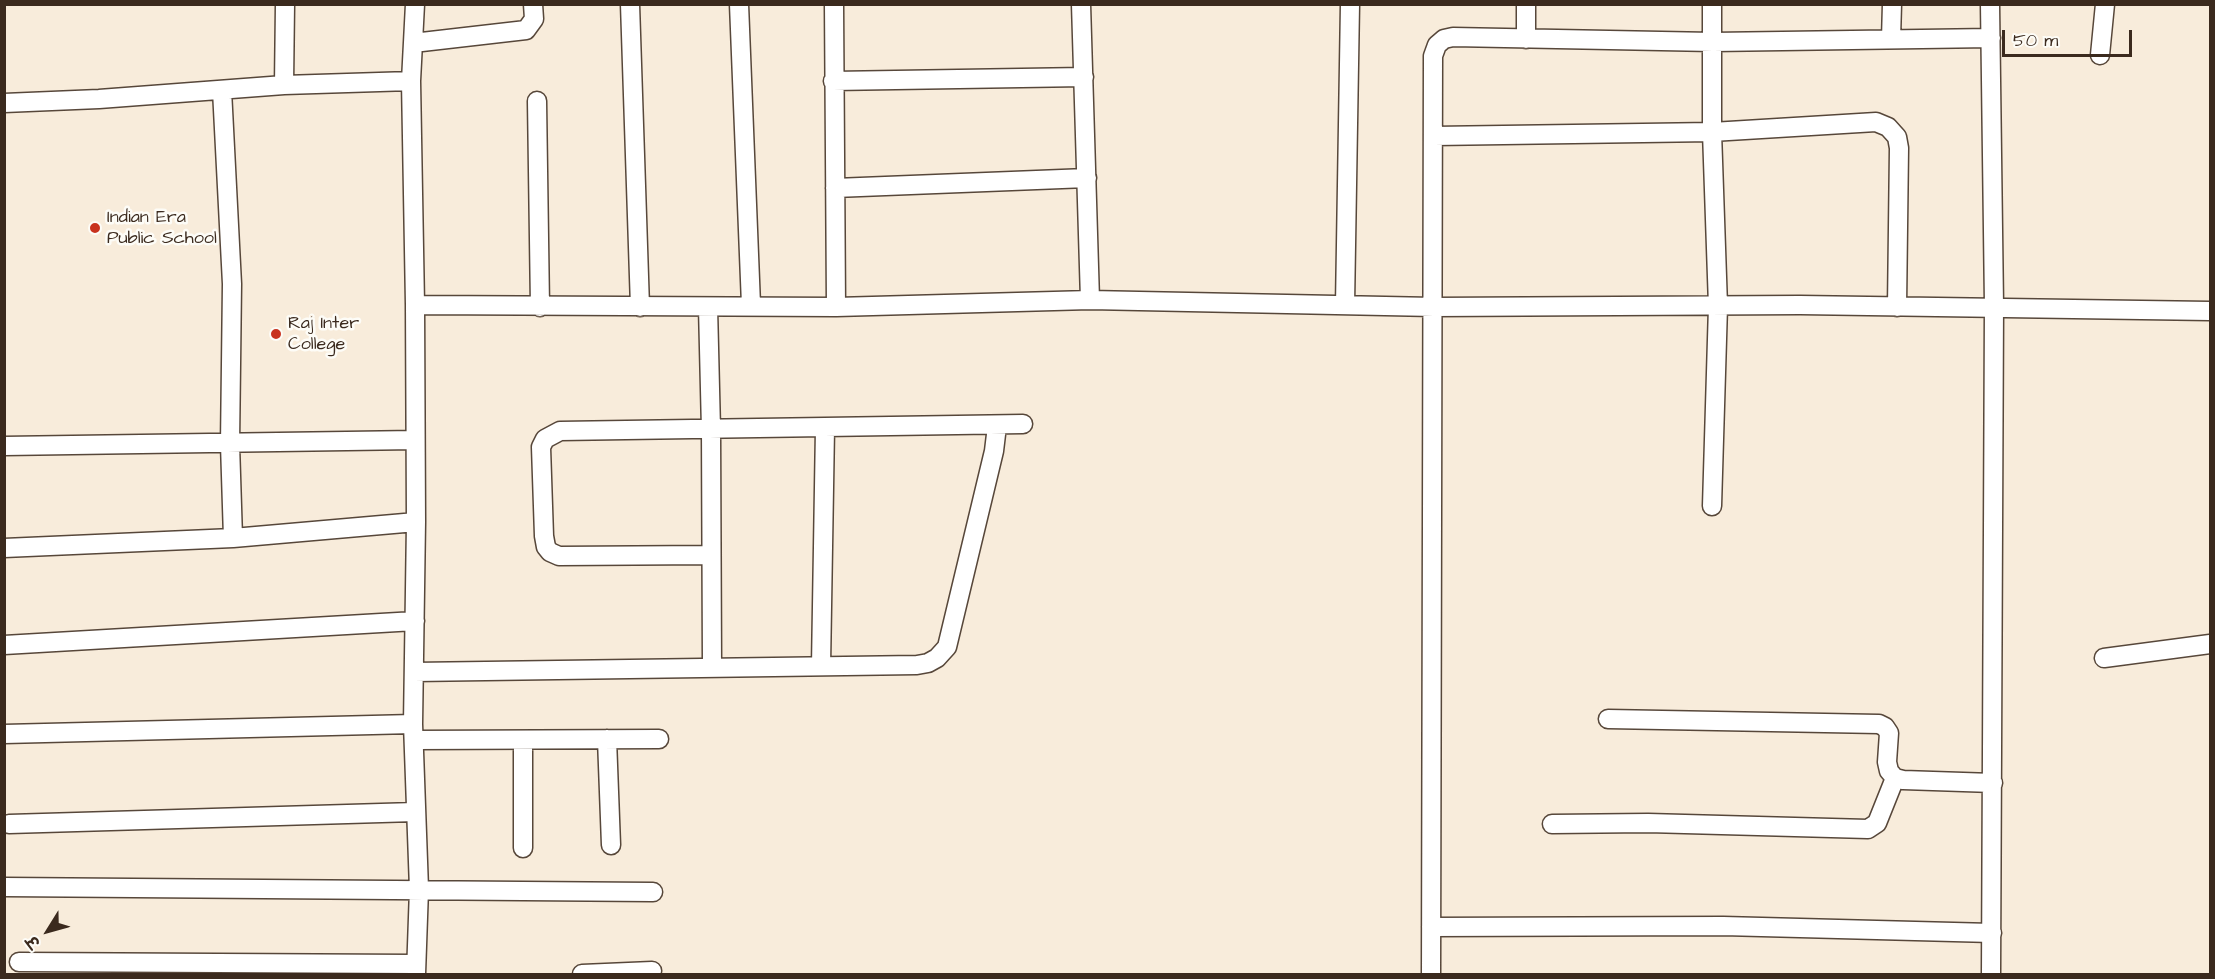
<!DOCTYPE html>
<meta charset="utf-8">
<style>
body{margin:0}
#map{position:relative;width:2215px;height:979px;overflow:hidden;background:#f8ecdb;font-family:"Architects Daughter","Playpen Sans Deva",sans-serif}
canvas{display:block}
.frame{position:absolute;inset:0;border:6px solid #3b2a1e;pointer-events:none}
.north{position:absolute;left:18px;top:901px;width:60px;height:60px;-webkit-text-stroke:4px #fdfcf7;paint-order:stroke;rotate:233deg;font-size:16px;font-weight:700;line-height:24px;text-align:center;color:#3b2a1e}
.north::after{content:'';display:block;margin:auto;width:21px;height:27px;background:#3b2a1e;clip-path:polygon(50% 0,100% 100%,50% 72%,0 100%)}
.scale{position:absolute;left:2002px;top:30px;width:130px;height:27px;box-sizing:border-box;border:3px solid #3b2a1e;border-top:0;padding-left:8px;font-size:18px;line-height:21px;white-space:nowrap;color:#3b2a1e;-webkit-text-stroke:4px #fdfcf7;paint-order:stroke}
</style>
<div id="map">
<canvas width="2215" height="979"></canvas>
<div class="frame"></div>
<div class="north">उ</div>
<div class="scale">50 m</div>
</div>
<script>
const ctx = document.querySelector('canvas').getContext('2d');
ctx.lineJoin = 'round';
function shape(rows) {
  const path = new Path2D();
  for (const r of rows) {
    path.moveTo(r[0], r[1]);
    for (let i = 2; i < r.length; i += 2) path.lineTo(r[i], r[i + 1]);
  }
  return path;
}
function trace(path, color, width, dash) {
  ctx.strokeStyle = color;
  ctx.lineWidth = width;
  ctx.lineCap = dash ? 'butt' : 'round';
  ctx.setLineDash(dash || []);
  ctx.stroke(path);
}
function drawText(font, color, halo, rows, align = 'center') {
  ctx.font = font + ' "Architects Daughter",sans-serif';
  ctx.lineWidth = 5;
  ctx.setLineDash([]);
  ctx.textBaseline = 'middle';
  ctx.strokeStyle = halo;
  ctx.fillStyle = color;
  for (const [text, x, y, turn = 0] of rows) {
    ctx.save();
    ctx.translate(x, y);
    ctx.rotate((+turn || 0) * Math.PI / 180);
    ctx.textAlign = isNaN(turn) ? turn : align;
    if (halo) ctx.strokeText(text, 0, 0);
    ctx.fillText(text, 0, 0);
    ctx.restore();
  }
}
const street = shape([
 [415,4,411,81,415,305,416,522,413,724,419,889,416,974],
 [630,4,640,307],
 [739,4,751,305],
 [834,4,836,307],
 [1081,4,1090,300],
 [1990,4,1994,306,1991,974],
 [1526,39,1526,4],
 [1891,39,1892,4],
 [413,43,526,30,534,19,533,4],
 [2100,55,2105,4],
 [833,81,1084,77],
 [284,85,285,4],
 [222,90,232,284,230,444,233,538,416,522],
 [537,101,540,307],
 [4,103,99,99,284,85,411,81],
 [1434,136,1712,132,1876,122,1888,127,1897,137,1899,148,1897,307],
 [835,188,1087,178],
 [415,305,836,307,1090,300,1434,307,1800,305,2210,311],
 [1345,305,1350,4],
 [708,307,711,430,712,667],
 [4,446,415,440],
 [1712,506,1718,306,1712,132,1712,4],
 [4,548,233,538],
 [711,555,559,556,550,552,546,547,544,536,541,447,545,439,560,431,1023,424],
 [4,645,415,621],
 [2104,658,2210,644],
 [821,666,825,428],
 [414,672,917,665,928,663,937,658,947,647,994,451,997,426],
 [1608,719,1879,724,1885,727,1889,733,1887,762,1889,771,1895,778,1903,780,1993,783],
 [4,734,413,724],
 [607,739,611,845],
 [415,740,659,739],
 [9,824,415,812],
 [1552,824,1648,823,1868,829,1877,823,1895,778],
 [523,848,523,740],
 [4,887,653,892],
 [1431,927,1723,926,1992,933],
 [19,962,415,964],
 [582,974,652,971],
 [1431,974,1433,56,1437,45,1444,39,1453,37,1713,42,1991,38]
]);
trace(street, '#57473a', 21);
trace(street, '#fff', 18);
for (const [x, y, r, color] of [
 [95,228,6,"#c8321e"],
 [276,334,6,"#c8321e"]
]) {
  const dot = new Path2D();
  dot.arc(x, y, r, 0, 2 * Math.PI);
  ctx.fillStyle = color;
  ctx.fill(dot);
  trace(dot, '#fdfcf7', 2);
}
drawText('18px', '#3b2a1e', '#fdfcf7', [
 ["Indian Era",107,218],
 ["Public School",107,239],
 ["Raj Inter",288,324],
 ["College",288,345]
], 'left');
</script>
